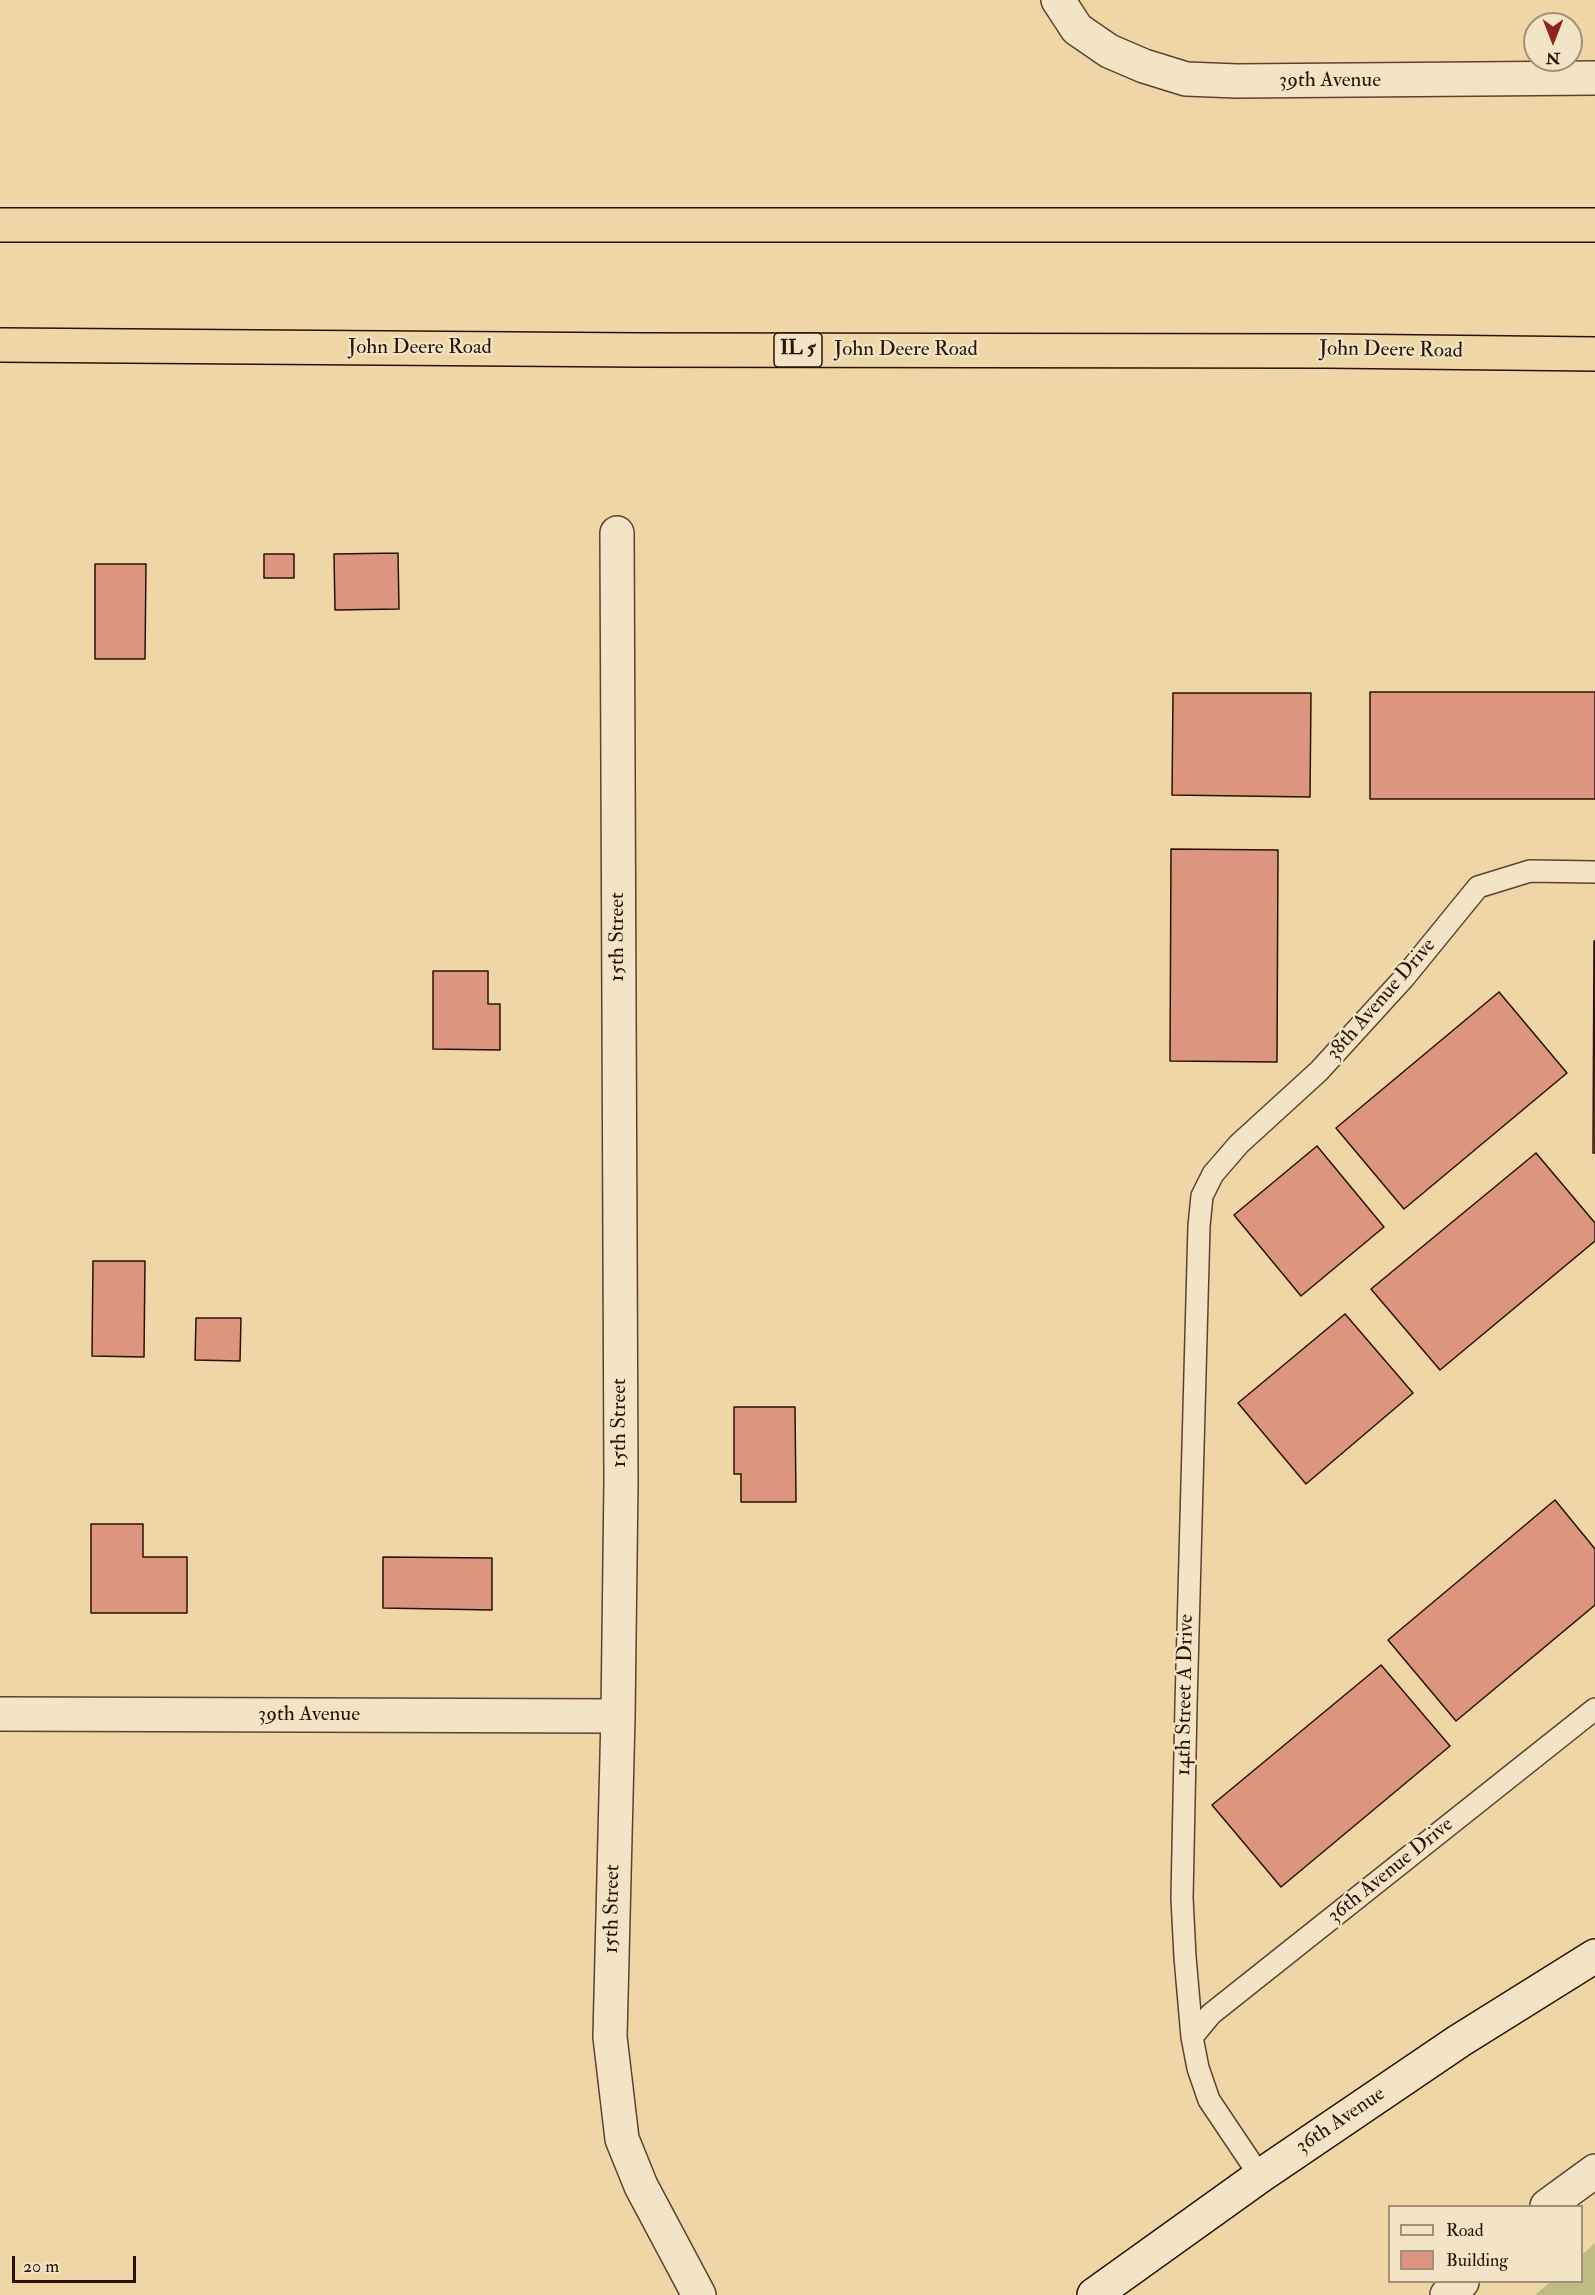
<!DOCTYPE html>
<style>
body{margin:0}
#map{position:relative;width:1595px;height:2295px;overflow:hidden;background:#eed6a7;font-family:"IM FELL Double Pica",serif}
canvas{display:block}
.legend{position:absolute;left:1388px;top:2205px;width:195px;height:78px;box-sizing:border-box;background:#f4e4c6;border:2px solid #a39079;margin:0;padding:8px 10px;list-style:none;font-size:18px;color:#2a1205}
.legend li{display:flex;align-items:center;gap:12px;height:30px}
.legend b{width:30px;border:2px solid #a39079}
.north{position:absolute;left:1523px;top:12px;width:60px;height:60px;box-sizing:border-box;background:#f4e4c6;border:2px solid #a39079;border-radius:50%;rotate:180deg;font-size:16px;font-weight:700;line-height:24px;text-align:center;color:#2a1205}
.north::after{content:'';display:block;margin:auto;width:21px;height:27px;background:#8f2418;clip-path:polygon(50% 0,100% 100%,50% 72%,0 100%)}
.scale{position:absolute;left:12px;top:2256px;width:124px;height:27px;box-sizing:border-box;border:3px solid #2a1205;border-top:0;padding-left:8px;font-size:18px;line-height:21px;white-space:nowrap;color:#2a1205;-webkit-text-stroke:4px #f4e4c6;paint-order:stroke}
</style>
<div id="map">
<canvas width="1595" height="2295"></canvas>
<ul class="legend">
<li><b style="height:8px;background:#f4e4c6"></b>Road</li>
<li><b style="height:16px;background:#dc957f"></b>Building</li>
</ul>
<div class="north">N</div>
<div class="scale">20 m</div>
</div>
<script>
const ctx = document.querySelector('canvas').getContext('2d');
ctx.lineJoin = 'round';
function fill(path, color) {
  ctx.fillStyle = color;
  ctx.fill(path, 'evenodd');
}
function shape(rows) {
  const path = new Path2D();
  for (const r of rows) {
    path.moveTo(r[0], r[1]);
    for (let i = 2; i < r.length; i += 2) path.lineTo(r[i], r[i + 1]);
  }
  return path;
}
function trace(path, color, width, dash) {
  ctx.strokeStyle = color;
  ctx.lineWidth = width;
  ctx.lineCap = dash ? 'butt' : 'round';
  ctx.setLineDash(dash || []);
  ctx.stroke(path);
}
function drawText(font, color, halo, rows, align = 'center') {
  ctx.font = font + ' "IM FELL Double Pica",serif';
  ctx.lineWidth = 4.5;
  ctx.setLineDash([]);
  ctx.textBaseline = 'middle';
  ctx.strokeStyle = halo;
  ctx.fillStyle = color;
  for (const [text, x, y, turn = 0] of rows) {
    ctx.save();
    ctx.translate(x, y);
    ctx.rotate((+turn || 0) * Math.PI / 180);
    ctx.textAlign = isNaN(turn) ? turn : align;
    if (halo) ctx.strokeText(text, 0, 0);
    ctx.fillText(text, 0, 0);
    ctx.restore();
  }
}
fill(shape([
 [1595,2243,1595,2295,1535,2295,1550,2282,1582,2282,1582,2255]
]), '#bfbc82');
const building = shape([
 [398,553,399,609,335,610,334,554,398,553],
 [264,554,294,554,294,578,264,578,264,554],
 [95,564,146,564,145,659,95,659,95,564],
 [1370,692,1595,692,1595,799,1370,799,1370,692],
 [1173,693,1311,693,1310,797,1172,795,1173,693],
 [1171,849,1278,850,1277,1062,1170,1061,1171,849],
 [1594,941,1595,941,1595,1153,1593,1153,1594,941],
 [433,971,488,971,488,1004,500,1004,500,1050,433,1049,433,971],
 [1499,992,1567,1073,1404,1209,1336,1128,1499,992],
 [1317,1146,1384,1227,1301,1296,1234,1215,1317,1146],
 [1536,1153,1595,1223,1595,1241,1440,1370,1371,1289,1536,1153],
 [93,1261,145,1261,144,1357,92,1356,93,1261],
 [1345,1314,1413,1393,1306,1484,1238,1403,1345,1314],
 [196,1318,241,1318,240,1361,195,1360,196,1318],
 [734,1407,795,1407,796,1502,741,1502,741,1474,734,1474,734,1407],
 [1555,1500,1595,1549,1595,1605,1456,1721,1388,1640,1555,1500],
 [91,1524,143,1524,143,1557,187,1557,187,1613,91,1613,91,1524],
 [383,1557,492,1558,492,1610,383,1608,383,1557],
 [1381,1665,1450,1746,1281,1887,1212,1805,1381,1665]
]);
fill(building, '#dc957f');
trace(building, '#2a1205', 1.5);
const lane = shape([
 [1192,2037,1211,2014,1595,1709],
 [1260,2176,1209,2100,1198,2068,1192,2037,1185,1957,1182,1898,1186,1705,1199,1226,1202,1196,1213,1174,1239,1144,1319,1071,1403,979,1478,887,1530,871,1595,872]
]);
const street = shape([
 [1058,0,1077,29,1109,51,1144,66,1186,79,1237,81,1595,78],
 [617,533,621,1481,618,1716,610,2037,622,2139,641,2186,699,2295],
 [0,1714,618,1716],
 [1547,2206,1595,2171],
 [1447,2295,1462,2282]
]);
const secondary = shape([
 [1094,2295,1260,2176,1459,2041,1595,1956]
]);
const highway = shape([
 [0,225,1595,225],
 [0,345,638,350,1328,351,1595,354]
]);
trace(lane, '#5b432e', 24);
trace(street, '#5b432e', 36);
trace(secondary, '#2a1205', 36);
trace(highway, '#2a1205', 36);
trace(lane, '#f4e4c6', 21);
trace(street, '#f4e4c6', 33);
trace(secondary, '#f4e4c6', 33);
trace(highway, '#eed6a7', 33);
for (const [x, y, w] of [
 [798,350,48]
]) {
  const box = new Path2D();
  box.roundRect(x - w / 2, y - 17, w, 34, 4.5);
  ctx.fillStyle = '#f4e4c6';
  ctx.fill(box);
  trace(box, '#2a1205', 1.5);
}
drawText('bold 20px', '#2a1205', null, [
 ["IL 5",798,350]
]);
drawText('21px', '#2a1205', '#f4e4c6', [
 ["39th Avenue",1330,81],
 ["John Deere Road",420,348],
 ["John Deere Road",906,350],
 ["John Deere Road",1391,351,1],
 ["15th Street",618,937,-90],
 ["38th Avenue Drive",1382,1000,-49],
 ["15th Street",620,1423,-90],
 ["14th Street A Drive",1186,1695,-89],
 ["39th Avenue",309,1715],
 ["36th Avenue Drive",1391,1871,-39],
 ["15th Street",613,1909,-89],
 ["36th Avenue",1341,2121,-34]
]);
</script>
